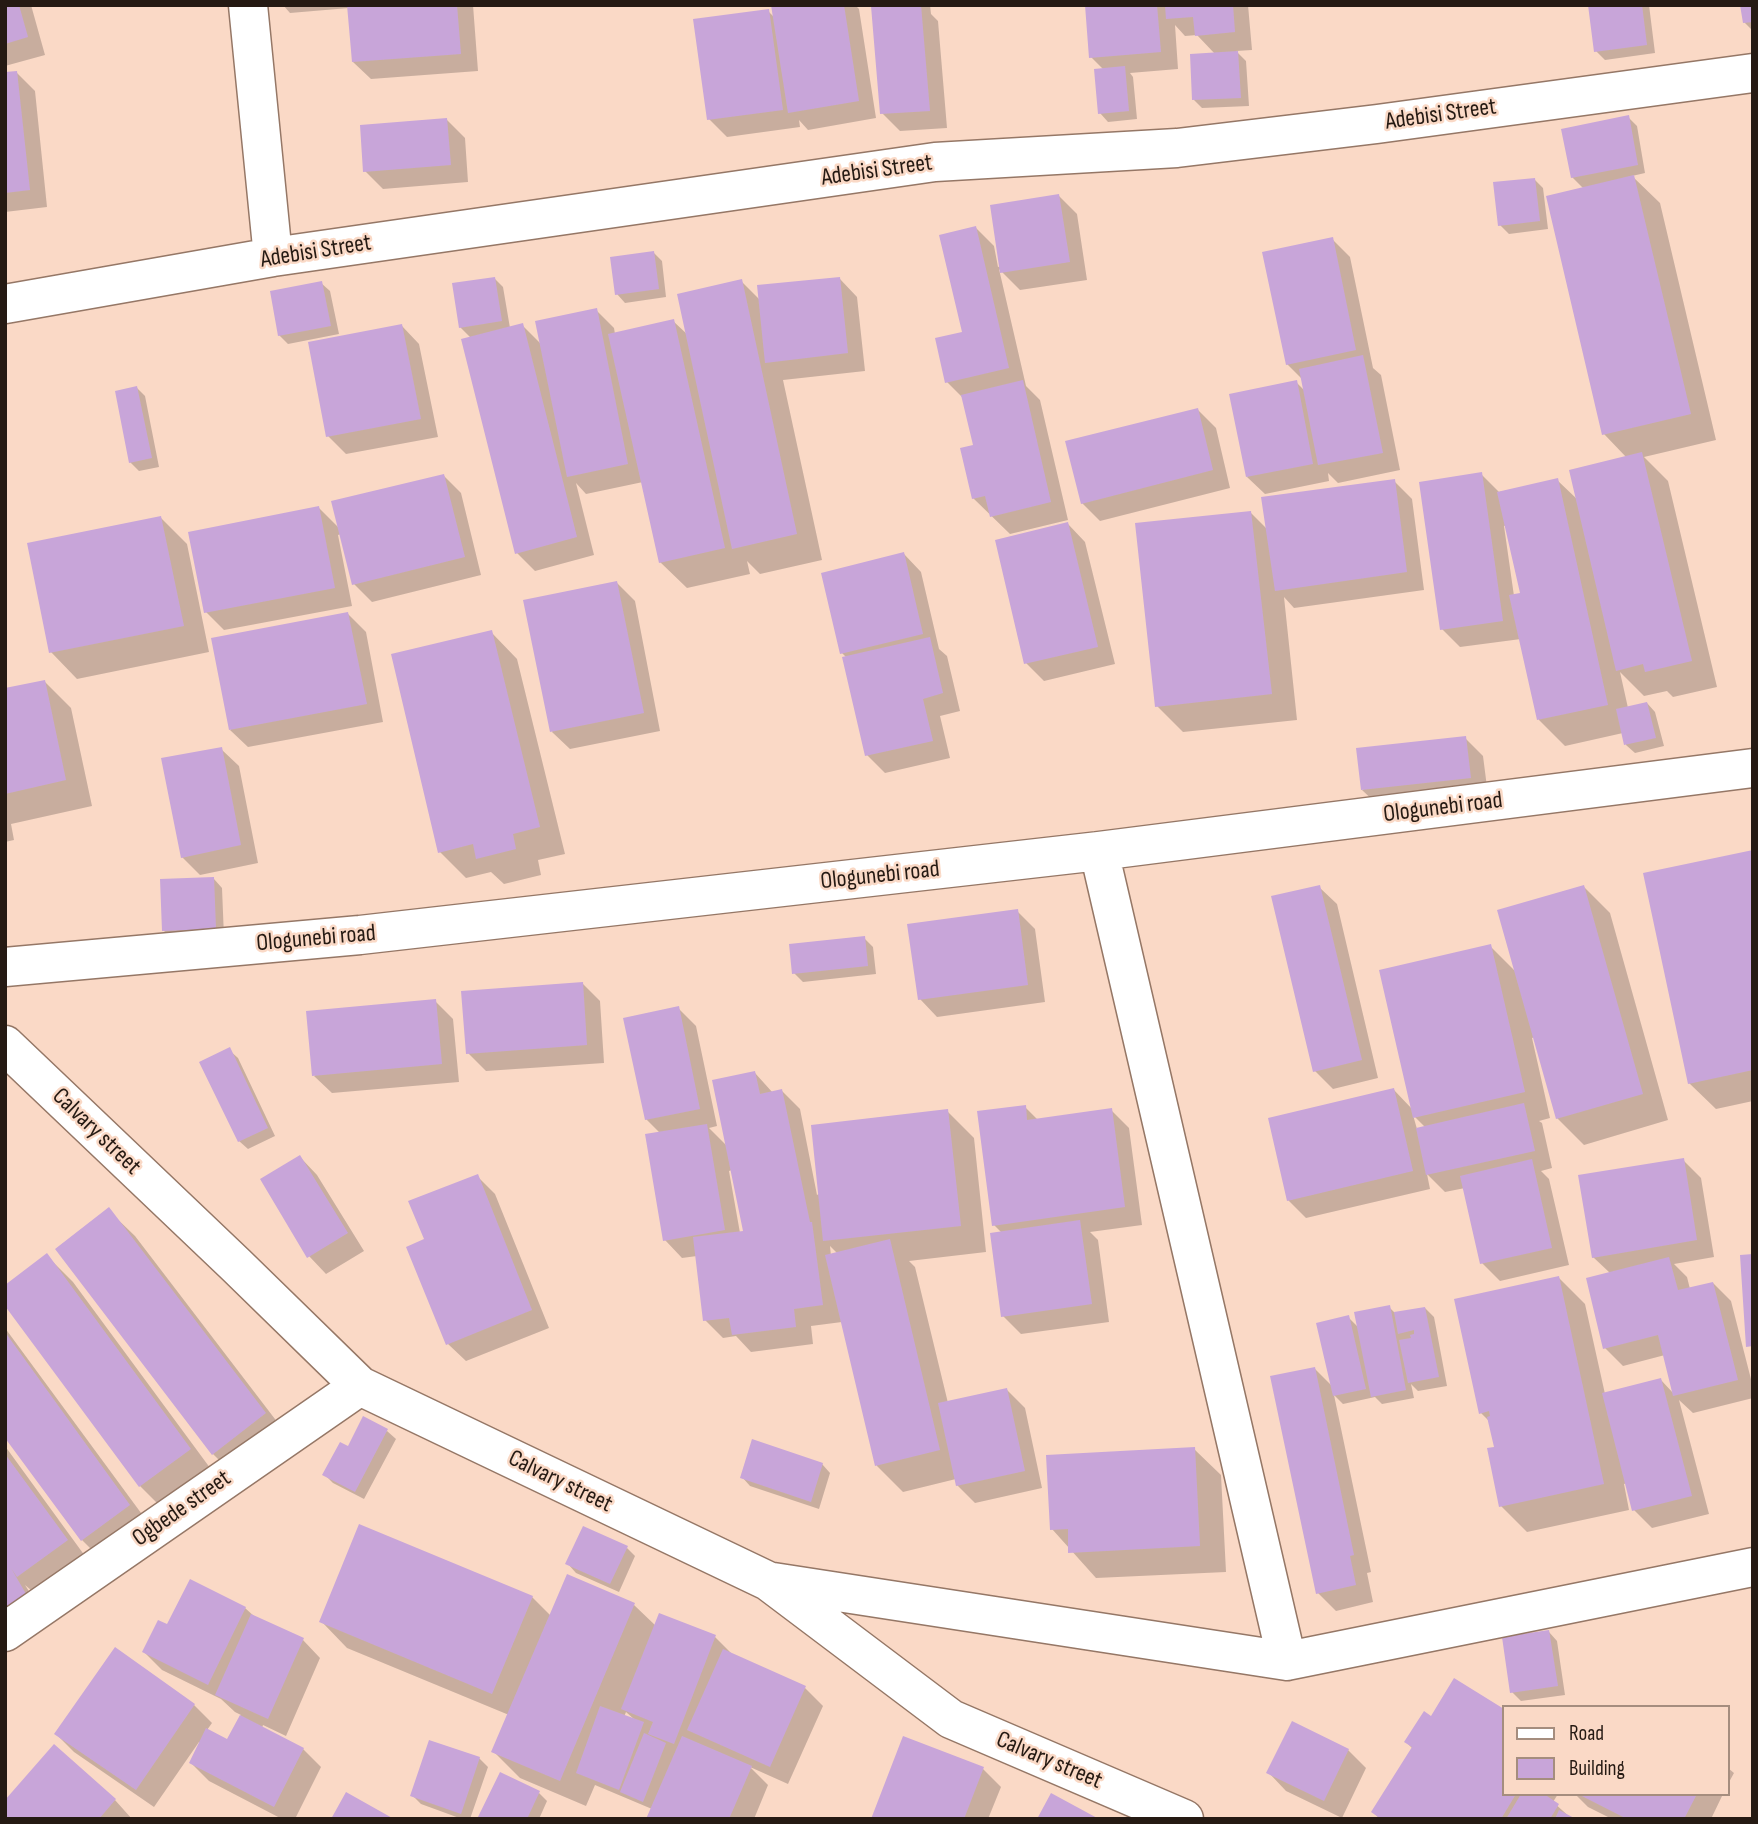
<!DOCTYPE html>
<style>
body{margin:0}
#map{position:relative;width:1758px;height:1824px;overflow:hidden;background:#fad9c6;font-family:"Sofia Sans Condensed",sans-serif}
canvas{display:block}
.frame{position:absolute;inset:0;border:7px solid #251a13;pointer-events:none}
.legend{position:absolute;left:1502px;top:1705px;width:228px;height:91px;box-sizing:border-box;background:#fad9c6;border:2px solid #a58d7e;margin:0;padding:9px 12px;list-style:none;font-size:21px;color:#251a13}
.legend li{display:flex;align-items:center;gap:14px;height:35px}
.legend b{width:35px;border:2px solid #a58d7e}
</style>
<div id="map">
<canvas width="1758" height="1824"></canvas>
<div class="frame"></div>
<ul class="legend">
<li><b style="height:9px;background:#fff"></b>Road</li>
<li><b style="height:19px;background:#c8a5d9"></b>Building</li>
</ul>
</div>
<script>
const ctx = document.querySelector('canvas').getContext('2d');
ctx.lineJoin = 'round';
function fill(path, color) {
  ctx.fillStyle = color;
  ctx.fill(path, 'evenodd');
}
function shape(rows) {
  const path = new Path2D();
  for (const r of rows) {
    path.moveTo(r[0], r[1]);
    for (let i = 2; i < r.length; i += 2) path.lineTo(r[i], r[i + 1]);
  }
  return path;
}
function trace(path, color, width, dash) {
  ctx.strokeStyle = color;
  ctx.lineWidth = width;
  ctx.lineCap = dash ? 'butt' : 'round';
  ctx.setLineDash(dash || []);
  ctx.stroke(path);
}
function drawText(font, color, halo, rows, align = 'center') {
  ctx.font = font + ' "Sofia Sans Condensed",sans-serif';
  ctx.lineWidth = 5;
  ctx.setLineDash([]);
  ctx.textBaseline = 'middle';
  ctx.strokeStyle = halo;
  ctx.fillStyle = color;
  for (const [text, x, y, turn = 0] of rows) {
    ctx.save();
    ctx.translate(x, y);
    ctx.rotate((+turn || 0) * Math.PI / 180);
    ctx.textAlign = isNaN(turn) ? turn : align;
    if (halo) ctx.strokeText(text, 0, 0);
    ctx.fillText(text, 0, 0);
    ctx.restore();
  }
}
fill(shape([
 [5,5,31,5,45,55,5,66],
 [283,5,473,5,478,71,371,79,353,62,349,8,290,13],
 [773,5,855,5,859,9,876,118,808,130,799,120,800,127,727,137,709,119,768,11,775,18],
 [930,5,931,14,938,21,947,128,900,131,882,113,888,5],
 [1087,5,1248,5,1252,50,1236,51,1246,61,1249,106,1202,108,1194,100,1215,54,1197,35,1185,36,1175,25,1178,69,1130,73,1133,77,1137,119,1108,122,1100,113,1104,70,1091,57],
 [1590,5,1649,5,1655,53,1605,60,1596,51],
 [1753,5,1753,31,1744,22],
 [17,73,35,91,47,207,5,212,5,74],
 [1628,117,1637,126,1645,173,1632,176,1660,203,1716,440,1644,457,1668,481,1717,687,1673,697,1667,691,1644,696,1620,672,1628,708,1647,703,1655,712,1664,746,1635,753,1626,745,1623,733,1565,746,1539,720,1521,639,1460,647,1442,629,1481,474,1499,492,1557,480,1578,500,1627,458,1604,434,1584,189,1572,177],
 [1507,525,1522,594,1514,596,1504,526],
 [447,120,465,138,468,182,383,189,365,171],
 [1534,179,1543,188,1548,229,1509,234,1500,225],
 [1059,196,1077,214,1087,280,1020,290,999,269,1026,386,1040,400,1068,520,1010,534,973,498,975,446,963,398,947,382,964,333,976,228,994,246,998,267,1001,266],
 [1332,239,1350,257,1373,368,1381,375,1400,470,1338,483,1328,473,1329,481,1265,494,1247,477,1296,382,1305,391,1303,380,1287,364],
 [653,252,662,261,666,297,625,303,617,294],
 [495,279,503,287,510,328,522,325,541,344,596,310,614,328,615,334,673,321,688,335,741,281,760,300,840,279,857,297,865,371,783,380,822,560,760,574,747,561,750,574,687,588,660,562,643,482,586,494,576,483,594,555,535,571,517,553,471,338,460,327],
 [321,283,330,291,339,334,288,344,279,335],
 [402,326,419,344,438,437,346,454,328,436],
 [137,388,145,396,159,467,139,471,130,462],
 [1198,410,1216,428,1230,488,1100,521,1082,503],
 [443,475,461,493,481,575,372,602,354,584,341,534,338,535,352,606,224,630,206,612,319,508,340,529],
 [1394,481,1412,499,1424,590,1294,608,1284,597,1297,720,1183,732,1157,706,1251,513,1268,530],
 [161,518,187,544,209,652,77,679,51,652],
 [1068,524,1085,542,1115,664,1044,681,1026,663],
 [904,554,921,572,939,649,947,656,960,711,940,716,950,758,885,773,867,755,847,658,842,653],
 [617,583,635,601,660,731,570,749,552,732],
 [348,614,366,632,383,722,248,747,230,730],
 [491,632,517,659,565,854,538,860,541,875,504,884,491,872,466,878,440,852],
 [45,682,71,708,92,806,11,824,14,840,5,842,5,690],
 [1465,738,1483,756,1488,795,1380,807,1362,790],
 [221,749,239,766,258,863,200,875,182,857],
 [1753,851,1753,1101,1716,1109,1689,1083],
 [214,879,222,888,224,937,172,939,163,930],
 [1319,887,1337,904,1378,1078,1333,1089,1315,1071],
 [1584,887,1610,913,1668,1120,1584,1145,1557,1118,1535,1037,1532,1038,1550,1118,1539,1121,1542,1123,1552,1168,1541,1171,1549,1179,1569,1265,1500,1281,1482,1263,1465,1188,1445,1192,1427,1174,1430,1189,1306,1218,1288,1200,1394,1090,1413,1110,1490,946,1516,972],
 [1413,1115,1425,1127,1417,1129],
 [1017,911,1035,929,1045,1002,937,1017,920,999],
 [864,938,873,947,876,974,803,982,794,973],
 [582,983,600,1001,604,1063,486,1071,468,1053],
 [435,1001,453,1019,459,1082,332,1093,314,1076],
 [678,1008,696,1026,717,1126,709,1128,727,1146,755,1073,773,1093,782,1091,800,1109,817,1195,947,1111,974,1138,986,1252,909,1261,915,1267,948,1403,1007,1390,1025,1408,1042,1488,975,1503,957,1485,956,1479,903,1492,877,1466,842,1322,811,1326,813,1344,751,1352,736,1336,723,1338,705,1320,697,1256,682,1258,665,1240,660,1133,646,1119],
 [732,1170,745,1233,740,1233,729,1171],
 [830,1246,838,1254,831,1256],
 [229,1050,238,1058,275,1136,248,1149,239,1141],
 [1025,1107,1038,1120,1111,1110,1129,1128,1142,1225,1090,1232,1098,1240,1109,1322,1021,1334,1003,1316,1002,1233,994,1225],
 [300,1157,317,1175,364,1251,326,1274,309,1256],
 [1683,1160,1701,1178,1714,1257,1674,1264,1687,1277,1690,1289,1713,1283,1731,1301,1753,1387,1753,1398,1693,1413,1679,1400,1709,1514,1652,1528,1634,1510,1627,1483,1624,1484,1629,1510,1527,1532,1501,1506,1496,1448,1491,1423,1481,1413,1559,1278,1585,1304,1605,1394,1661,1380,1674,1394,1665,1355,1623,1366,1605,1348,1610,1273,1593,1257],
 [477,1176,495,1194,549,1328,466,1361,448,1344,426,1240],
 [108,1210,135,1236,291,1440,239,1480,213,1454],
 [47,1256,73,1282,216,1476,167,1513,140,1486,5,1303],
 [1389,1307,1396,1314,1425,1308,1434,1317,1447,1386,1418,1391,1411,1384,1414,1398,1382,1404,1375,1397,1343,1404,1334,1395,1371,1572,1367,1573,1373,1602,1336,1611,1318,1593,1315,1369,1333,1387,1348,1317,1359,1328],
 [5,1328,155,1532,108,1566,82,1540,5,1435],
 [387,1431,396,1439,364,1499,333,1483,324,1474,348,1449],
 [5,1446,93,1567,45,1602,25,1585,46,1618,5,1641],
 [1194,1449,1221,1475,1226,1572,1096,1578,1052,1529],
 [822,1464,830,1473,819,1509,750,1486,742,1477],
 [627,1548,635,1556,619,1592,576,1573,568,1564],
 [532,1597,551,1616,634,1605,656,1626,715,1637,733,1655,805,1688,823,1706,788,1784,750,1767,768,1785,754,1819,648,1819,652,1809,595,1785,586,1806,520,1778,493,1751,509,1715,347,1648,321,1621],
 [626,1712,636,1721,624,1717],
 [245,1608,255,1617,303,1640,320,1658,286,1736,263,1725,262,1728,303,1749,321,1767,295,1819,282,1819,209,1781,191,1763,201,1743,199,1742,154,1807,74,1752,56,1734,115,1649,194,1705,212,1723,207,1730,228,1741,241,1715,235,1712,221,1699,162,1670,144,1652,168,1627],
 [1549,1632,1557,1641,1565,1695,1521,1701,1512,1692],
 [1455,1680,1504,1711,1504,1794,1558,1794,1553,1802,1572,1819,1380,1819,1373,1812,1413,1749,1406,1742,1432,1719],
 [1348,1750,1366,1768,1342,1818,1286,1791,1269,1773],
 [479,1758,488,1767,470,1819,462,1819,421,1804,412,1795],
 [1728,1768,1734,1773,1728,1784],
 [983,1769,1001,1787,988,1819,872,1819],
 [539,1793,547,1801,539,1819,479,1819],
 [1575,1794,1723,1794,1711,1819,1612,1819,1588,1807],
 [115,1800,132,1819,5,1819]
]), '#0003');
fill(shape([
 [5,5,19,5,28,37,5,44],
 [347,5,457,5,461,54,352,62],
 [771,5,844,5,859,101,788,113],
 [921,5,930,111,880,114,871,6],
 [1085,5,1157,5,1161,52,1089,58],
 [1165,5,1233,5,1235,32,1195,36,1193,17,1166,19],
 [1588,5,1642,5,1647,45,1594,52],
 [1740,5,1753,5,1753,22,1743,23],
 [769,9,783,110,707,120,693,19],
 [1238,51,1241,98,1192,100,1190,54],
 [1125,66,1129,111,1098,114,1094,69],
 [17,71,30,190,5,193,5,72],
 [1629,115,1638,165,1571,178,1561,129],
 [447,118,451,165,363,172,360,125],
 [1634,175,1691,414,1602,435,1546,196],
 [1535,178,1540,221,1498,226,1493,182],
 [1059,194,1070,262,1000,273,990,205],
 [976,226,1009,368,945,383,935,338,962,332,939,235],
 [1333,237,1356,350,1286,365,1262,252],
 [654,251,659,289,615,295,610,257],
 [495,277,502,321,459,328,452,283],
 [840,277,848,353,765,363,757,285],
 [742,279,797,534,732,549,677,294],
 [322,281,331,326,278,336,270,291],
 [597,308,628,464,567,477,535,321],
 [674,319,725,548,659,563,608,334],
 [523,323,577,537,515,554,461,339],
 [402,324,421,419,326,437,308,342],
 [1363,355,1383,453,1318,465,1299,369],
 [1023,380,1051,502,990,517,985,496,972,499,960,448,973,445,961,395],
 [1297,380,1313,464,1246,477,1229,394],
 [137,386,152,458,129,463,115,391],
 [1198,408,1213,470,1081,504,1065,441],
 [1642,452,1692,661,1645,672,1643,664,1616,671,1569,470],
 [1482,472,1503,621,1440,630,1419,482],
 [444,474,465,557,352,585,331,501],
 [1558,478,1608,705,1537,720,1509,595,1520,593,1497,492],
 [1395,479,1407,572,1275,591,1261,497],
 [319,506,335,588,204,613,188,532],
 [1251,511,1272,694,1155,707,1135,523],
 [161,516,184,626,49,653,27,543],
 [1068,522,1098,647,1024,664,995,540],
 [904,552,923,634,840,654,821,573],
 [617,581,644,713,550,732,523,600],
 [348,612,367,704,229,730,211,638],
 [492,630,540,827,513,834,516,849,476,859,473,844,438,853,391,654],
 [930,637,943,693,923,699,933,741,865,756,842,657],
 [45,680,66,780,5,794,5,688],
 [1647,702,1656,738,1624,745,1616,709],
 [1466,736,1471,778,1361,790,1356,748],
 [222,747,241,845,181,858,161,758],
 [1753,850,1753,1070,1688,1084,1643,873],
 [214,877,216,929,162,931,160,879],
 [1320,885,1362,1060,1313,1072,1271,896],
 [1584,885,1643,1094,1556,1119,1497,910],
 [1018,909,1028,985,918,1000,907,924],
 [865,936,868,966,792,974,789,944],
 [1491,944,1525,1092,1413,1118,1379,970],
 [583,982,587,1045,466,1054,461,991],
 [436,999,442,1064,312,1076,306,1011],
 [679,1006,700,1109,645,1120,623,1018],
 [230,1047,268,1128,238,1142,199,1062],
 [755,1071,760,1094,782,1089,810,1222,812,1222,823,1305,794,1309,796,1327,732,1335,729,1318,703,1321,693,1237,743,1231,712,1080],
 [1394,1088,1413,1171,1287,1201,1268,1118],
 [1524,1103,1535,1151,1426,1175,1416,1128],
 [1026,1105,1027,1120,1112,1108,1125,1207,992,1226,977,1111],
 [948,1109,961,1226,823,1241,811,1125],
 [707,1124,725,1230,663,1241,645,1134],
 [300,1155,348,1233,307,1258,260,1179],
 [1684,1158,1697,1240,1592,1258,1578,1175],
 [1532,1159,1552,1248,1480,1264,1460,1176],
 [478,1174,532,1310,446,1345,406,1247,424,1239,408,1201],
 [109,1207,266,1413,212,1455,55,1249],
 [1080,1220,1092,1304,1001,1317,990,1233],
 [890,1239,940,1450,875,1466,825,1255],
 [47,1253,191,1449,139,1487,5,1306,5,1285],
 [1753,1254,1753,1346,1746,1347,1740,1255],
 [1669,1257,1678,1290,1713,1282,1738,1380,1673,1396,1658,1335,1603,1349,1586,1278],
 [1559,1276,1604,1484,1499,1507,1487,1448,1494,1447,1487,1417,1490,1416,1489,1411,1479,1414,1454,1299],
 [1390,1305,1406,1390,1371,1397,1354,1312],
 [1425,1307,1439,1377,1408,1383,1399,1340,1411,1338,1410,1335,1414,1334,1414,1330,1398,1334,1394,1312],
 [1349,1315,1366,1389,1333,1396,1316,1323],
 [5,1332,130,1505,81,1541,5,1438],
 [1315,1367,1354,1555,1350,1556,1356,1585,1316,1594,1270,1376],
 [1661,1378,1692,1496,1632,1511,1602,1393],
 [1007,1388,1025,1471,956,1486,938,1403],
 [363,1416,388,1429,355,1492,322,1475,340,1442,348,1446],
 [752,1439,823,1463,811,1502,740,1478],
 [1195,1447,1200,1546,1068,1553,1068,1529,1050,1530,1046,1455],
 [5,1454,68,1540,17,1577,11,1568,29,1599,5,1615],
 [359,1524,533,1596,492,1694,319,1622],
 [583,1526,628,1546,610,1584,565,1564],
 [567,1574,635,1603,560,1781,491,1752],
 [190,1579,246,1607,208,1685,142,1652,158,1620,167,1624],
 [659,1613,716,1635,674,1744,648,1734,653,1722,621,1709],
 [251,1614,304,1638,268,1719,215,1695],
 [1549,1630,1558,1686,1510,1693,1502,1637],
 [115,1647,195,1704,136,1790,54,1734],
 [723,1649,806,1686,770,1767,687,1730],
 [1454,1678,1504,1709,1504,1794,1516,1794,1501,1819,1381,1819,1371,1812,1412,1747,1404,1742,1424,1711,1431,1716],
 [600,1706,644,1722,619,1790,576,1773],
 [240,1715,304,1748,274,1807,189,1763,206,1728,227,1739],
 [1292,1721,1349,1749,1324,1801,1266,1773],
 [644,1733,666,1743,643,1802,620,1792],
 [682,1736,752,1766,729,1819,646,1819],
 [903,1736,984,1767,964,1819,871,1819],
 [429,1740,480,1757,461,1814,410,1796],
 [54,1744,116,1799,99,1819,5,1819,5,1800],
 [500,1772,540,1791,527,1819,477,1819],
 [346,1792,394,1819,331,1819],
 [1051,1793,1099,1819,1037,1819],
 [1521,1794,1544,1794,1559,1804,1550,1819,1506,1819],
 [1578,1794,1697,1794,1684,1819,1627,1819],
 [1559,1810,1576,1819,1555,1819]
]), '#c8a5d9');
const street = shape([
 [248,5,273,257],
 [5,304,273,257,935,162,1177,148,1377,124,1753,73],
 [1099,851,1287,1661],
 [5,967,360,935,1099,851,1753,768],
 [5,1045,236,1265,360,1386,768,1581,951,1719,1184,1819],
 [773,1582,1287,1661,1753,1567],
 [5,1632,360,1386]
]);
trace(street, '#957766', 41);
trace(street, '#fff', 38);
drawText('24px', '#251a13', '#fad9c6', [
 ["Adebisi Street",1441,115,-8],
 ["Adebisi Street",877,171,-8],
 ["Adebisi Street",316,252,-9],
 ["Ologunebi road",1443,808,-7],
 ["Ologunebi road",880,876,-6],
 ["Ologunebi road",316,939,-5],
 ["Calvary street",96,1132,44],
 ["Calvary street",560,1482,26],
 ["Ogbede street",182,1509,-35],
 ["Calvary street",1049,1761,23]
]);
</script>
